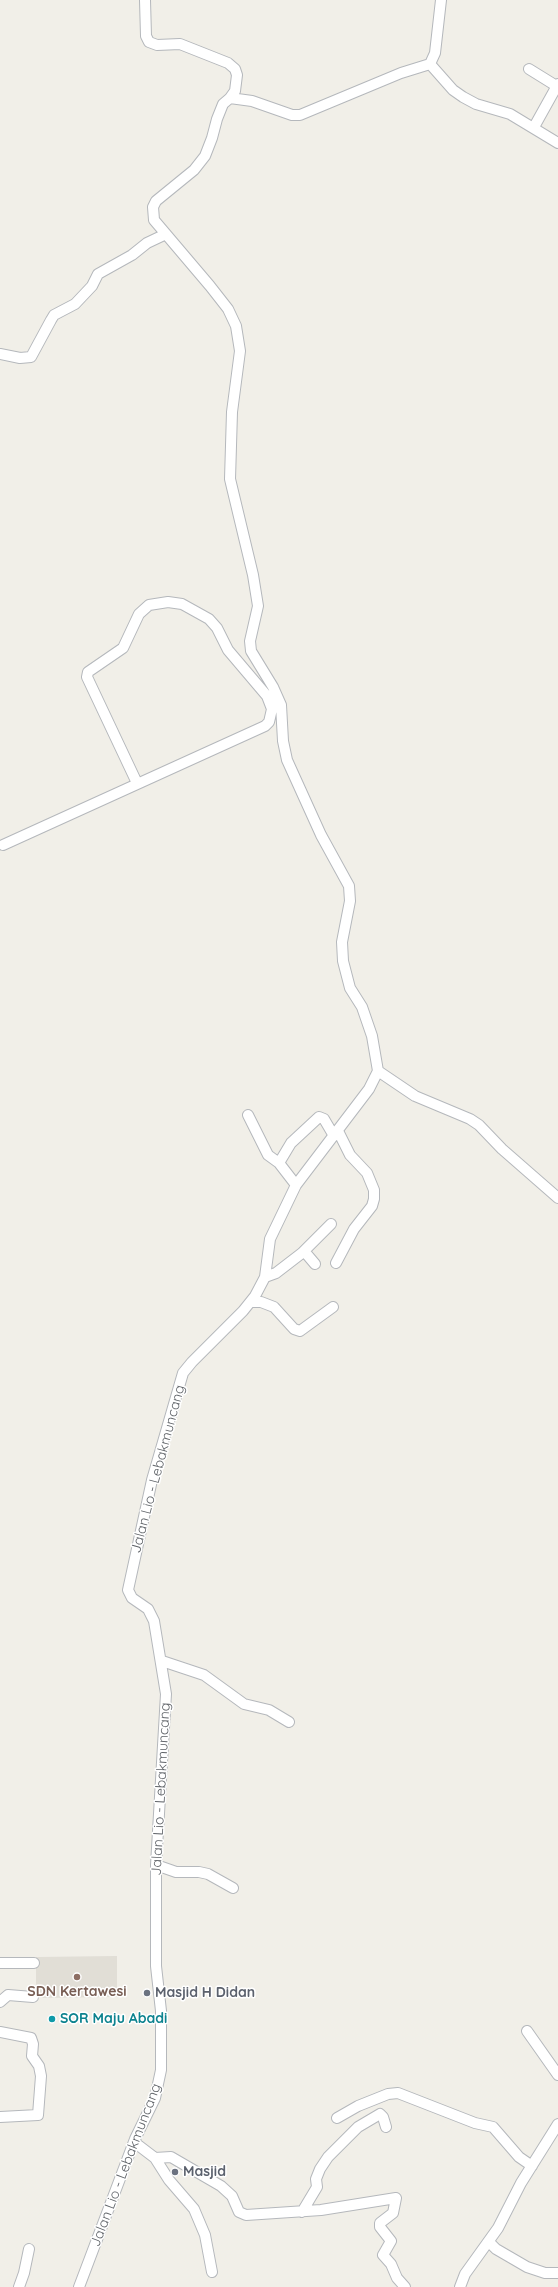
<!DOCTYPE html>
<style>
body{margin:0}
canvas{display:block;background:#f1efe8}
</style>
<canvas width="558" height="2287"></canvas>
<script>
const ctx = document.querySelector('canvas').getContext('2d');
ctx.lineJoin = 'round';
function fill(path, color) {
  ctx.fillStyle = color;
  ctx.fill(path, 'evenodd');
}
function shape(rows) {
  const path = new Path2D();
  for (const r of rows) {
    path.moveTo(r[0], r[1]);
    for (let i = 2; i < r.length; i += 2) path.lineTo(r[i], r[i + 1]);
  }
  return path;
}
function trace(path, color, width, dash) {
  ctx.strokeStyle = color;
  ctx.lineWidth = width;
  ctx.lineCap = dash ? 'butt' : 'round';
  ctx.setLineDash(dash || []);
  ctx.stroke(path);
}
function drawText(font, color, halo, rows, align = 'center') {
  ctx.font = font + ' Quicksand,sans-serif';
  ctx.lineWidth = 3;
  ctx.setLineDash([]);
  ctx.textBaseline = 'middle';
  ctx.strokeStyle = halo;
  ctx.fillStyle = color;
  for (const [text, x, y, turn = 0] of rows) {
    ctx.save();
    ctx.translate(x, y);
    ctx.rotate((+turn || 0) * Math.PI / 180);
    ctx.textAlign = isNaN(turn) ? turn : align;
    if (halo) ctx.strokeText(text, 0, 0);
    ctx.fillText(text, 0, 0);
    ctx.restore();
  }
}
fill(shape([
 [117,1956,117,1997,36,1998,36,1957]
]), '#e1ded6');
const minor = shape([
 [145,0,146,36,149,42,157,45,180,44,228,63,235,69,237,75,235,91,230,98],
 [430,64,453,90,463,97,476,104,510,114,558,143],
 [529,69,558,87],
 [534,127,558,84],
 [0,354,20,358,31,357,51,320,54,315,75,304,92,286,98,274,132,255,147,243,166,234],
 [137,783,87,677,88,672,123,648,139,614,149,605,168,602,182,604,209,619,217,628,228,650,267,696,272,709,281,705],
 [3,845,265,726,269,722,272,709],
 [378,1071,415,1096,470,1119,479,1125,502,1149,558,1198],
 [248,1115,268,1155,279,1163],
 [296,1185,279,1163,291,1143,319,1117,324,1119,334,1136],
 [304,1251,315,1264],
 [336,1263,354,1229,372,1206,374,1199,374,1190,367,1173,350,1155,338,1131],
 [265,1277,276,1273,302,1253,331,1224],
 [251,1302,261,1302,274,1307,294,1329,300,1331,333,1307],
 [162,1661,204,1675,244,1704,269,1710,289,1722],
 [156,1865,176,1872,199,1872,208,1874,233,1888],
 [0,1963,34,1963],
 [0,2002,8,1995,33,1997],
 [527,2031,558,2075],
 [0,2032,31,2038,33,2044,32,2056,39,2066,41,2076,38,2115,0,2117],
 [337,2118,358,2106,388,2094,398,2093,475,2123,493,2127,519,2157,532,2166],
 [134,2142,155,2158,169,2180,194,2209,205,2235,212,2272],
 [155,2158,171,2157,221,2186,232,2196,239,2212,246,2215,321,2210,396,2198,393,2213,380,2223,380,2227,391,2241,383,2255,391,2264,397,2278,405,2287],
 [302,2212,317,2187,316,2179,320,2169,328,2157,358,2127,380,2114,383,2117,386,2127],
 [489,2242,496,2249,527,2267,545,2273,558,2273],
 [19,2287,24,2273,29,2249],
 [79,2287,135,2139,155,2098,161,2070,161,2011,156,1966,156,1865,166,1694,154,1621,148,1609,132,1598,128,1590,152,1480,183,1373,192,1362,243,1311,255,1296,265,1277,270,1239,296,1185,369,1089,378,1071,372,1036,362,1007,350,988,343,961,342,942,350,901,349,886,321,835,287,760,283,741,281,705,273,687,251,651,250,641,258,606,253,575,230,479,232,412,240,351,236,326,228,309,210,286,154,220,153,207,156,201,194,170,205,156,212,138,217,119,223,104,230,98,252,101,292,115,300,115,401,73,430,64,435,53,441,0],
 [460,2287,465,2274,498,2228,521,2183,558,2124]
]);
trace(minor, '#b5b8bc', 12);
trace(minor, '#fff', 10);
for (const [x, y, r, color] of [
 [77,1977,4,"#8d6e63"],
 [147,1993,4,"#6b7280"],
 [52,2019,4,"#0f9aa8"],
 [175,2172,4,"#6b7280"]
]) {
  const dot = new Path2D();
  dot.arc(x, y, r, 0, 2 * Math.PI);
  ctx.fillStyle = color;
  ctx.fill(dot);
  trace(dot, '#fff', 1.5);
}
drawText('14px', '#5f6368', '#fff', [
 ["Jalan Lio - Lebakmuncang",158,1469,-75],
 ["Jalan Lio - Lebakmuncang",161,1789,-87],
 ["Jalan Lio - Lebakmuncang",126,2165,-69]
]);
drawText('bold 14px', '#785e54', '#fff', [
 ["SDN Kertawesi",77,1992]
]);
drawText('bold 14px', '#5b616d', '#fff', [
 ["Masjid H Didan",155,1993],
 ["Masjid",183,2172]
], 'left');
drawText('bold 14px', '#0d838f', '#fff', [
 ["SOR Maju Abadi",60,2019]
], 'left');
</script>
